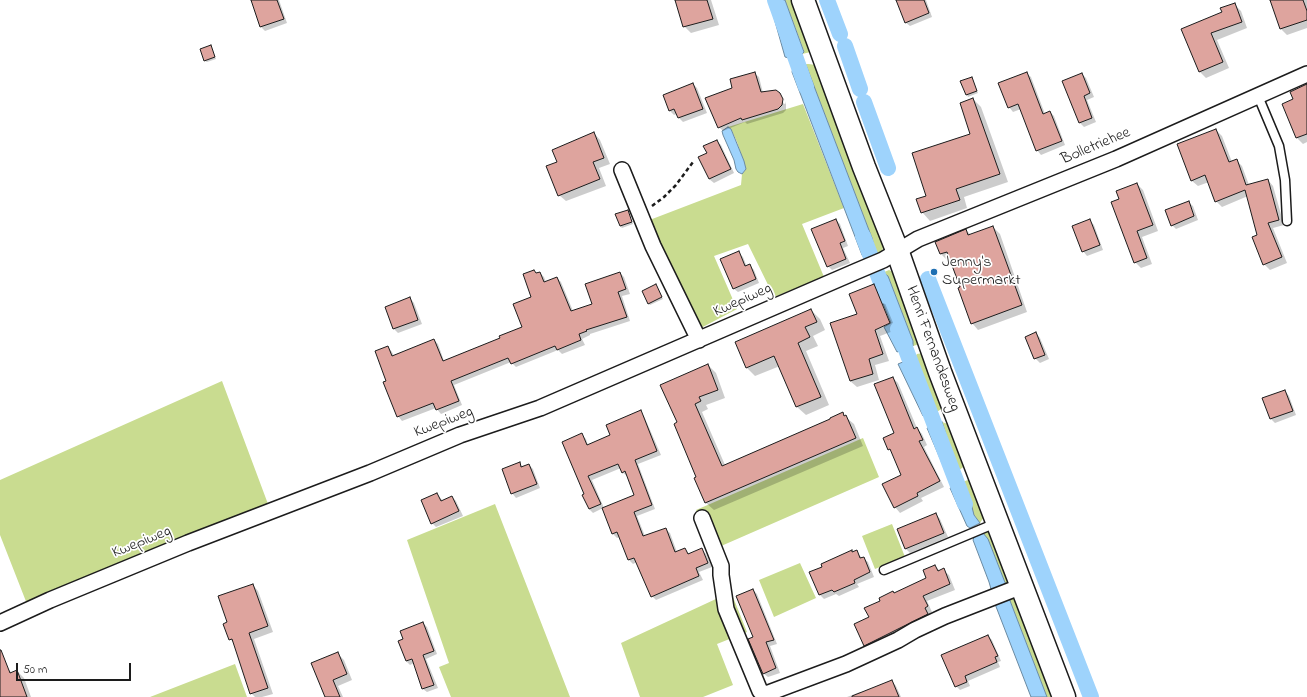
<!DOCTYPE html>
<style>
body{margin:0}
#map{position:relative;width:1307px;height:697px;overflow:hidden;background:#fff;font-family:"Indie Flower",sans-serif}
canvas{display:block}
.scale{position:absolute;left:16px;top:663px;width:115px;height:18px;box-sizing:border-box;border:2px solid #1c1c1c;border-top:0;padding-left:5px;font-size:12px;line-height:14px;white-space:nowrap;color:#1c1c1c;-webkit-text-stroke:3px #fff;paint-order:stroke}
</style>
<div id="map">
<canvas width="1307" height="697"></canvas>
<div class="scale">50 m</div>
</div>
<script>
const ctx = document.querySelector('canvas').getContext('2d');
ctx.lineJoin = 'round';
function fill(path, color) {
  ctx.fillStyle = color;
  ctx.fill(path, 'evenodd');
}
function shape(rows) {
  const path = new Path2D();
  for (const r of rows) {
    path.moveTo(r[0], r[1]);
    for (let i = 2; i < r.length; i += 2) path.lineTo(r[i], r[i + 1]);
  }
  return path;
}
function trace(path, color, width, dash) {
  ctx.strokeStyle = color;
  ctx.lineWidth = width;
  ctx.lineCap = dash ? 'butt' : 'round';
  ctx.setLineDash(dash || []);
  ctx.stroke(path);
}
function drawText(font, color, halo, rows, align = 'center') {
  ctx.font = font + ' "Indie Flower",sans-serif';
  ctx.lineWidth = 3.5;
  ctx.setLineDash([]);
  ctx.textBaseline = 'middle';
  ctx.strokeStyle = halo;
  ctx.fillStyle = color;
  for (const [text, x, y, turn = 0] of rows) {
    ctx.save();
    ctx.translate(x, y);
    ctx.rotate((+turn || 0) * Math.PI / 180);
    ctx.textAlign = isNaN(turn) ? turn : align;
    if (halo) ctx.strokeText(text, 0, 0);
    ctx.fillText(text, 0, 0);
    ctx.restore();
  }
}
fill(shape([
 [785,0,795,0,811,52,802,54,804,51],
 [804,64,809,64,821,66,883,240,883,248,881,253,876,254,872,238,806,65],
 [803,104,844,208,802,224,824,277,774,297,748,244,714,256,737,309,699,329,647,221,741,185,742,174,746,169,737,142,731,129,728,127],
 [889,270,895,273,920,344,913,346,913,341,888,276,882,273],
 [923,353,943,408,935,413,915,357,917,354],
 [222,381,268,504,27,604,0,535,0,480],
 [942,422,954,426,965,466,959,470,957,469],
 [863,438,879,477,712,550,696,510],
 [970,479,984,517,980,523,974,515,963,482],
 [495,504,570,697,451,697,439,667,449,663,407,540],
 [892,524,905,557,875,569,862,536],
 [987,531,993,535,1010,582,1006,585,988,540,983,533],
 [800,563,816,598,774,617,759,580],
 [731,592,747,632,717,644,733,685,703,697,640,697,621,643],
 [1016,595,1052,696,1051,697,1047,697,1009,598],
 [235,664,247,697,150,697]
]), '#c9dc90');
const water = shape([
 [769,0,785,0,804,52,802,54,789,58,785,57,769,0],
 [804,64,806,65,872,238,876,254,865,259,862,255,792,72,793,68,804,64],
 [728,127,731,129,744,161,746,169,742,174,738,172,736,169,734,160,723,135,722,131,728,127],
 [885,274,888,276,913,341,913,346,897,352,884,327,891,323,873,279,885,274],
 [915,357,936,411,935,413,926,417,923,416,898,364,915,357],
 [942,422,957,469,959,470,959,473,948,477,927,428,942,422],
 [963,482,969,495,974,515,980,523,970,528,967,526,950,488,963,482],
 [983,533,988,539,1006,585,994,590,991,589,989,582,973,540,974,537,983,533],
 [1009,598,1047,697,1031,697,995,604,1009,598]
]);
fill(water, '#9ed3fc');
trace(water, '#6a8aa2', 1);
fill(shape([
 [252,0,279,0,287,23,265,31,261,27],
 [676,0,711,0,719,25,691,33,684,26],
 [897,0,926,0,932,17,910,26,905,22],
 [1271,0,1307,0,1307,28,1287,35,1280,28],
 [1235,5,1241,11,1247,28,1217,40,1229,68,1206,78,1200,72,1182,30,1223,13],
 [211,46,216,59,207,62,205,61],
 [754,73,759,77,763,93,779,94,784,104,786,103,783,98,784,99,786,104,786,110,783,113,747,124,745,122,723,131,719,127,733,88],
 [1026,73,1031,77,1045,114,1050,112,1054,116,1065,145,1041,155,1037,150,1021,109,1013,112,1009,107],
 [1082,74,1086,78,1094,97,1087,100,1096,122,1084,127,1080,123,1064,81],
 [972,78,978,93,968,97,967,95],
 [693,84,697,88,707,113,683,122,679,118,677,114,674,115,670,111],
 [1307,87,1307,142,1303,144,1297,138,1284,105,1294,100],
 [973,99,981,107,1008,182,964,197,967,208,930,221,922,212,972,134],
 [1216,130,1222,136,1232,162,1236,160,1242,166,1249,185,1268,180,1273,186,1284,225,1273,228,1287,263,1270,270,1264,264,1259,235,1248,196,1222,207,1216,201,1209,182,1198,186,1192,181],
 [594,133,600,140,610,164,599,168,606,186,566,201,559,195,558,162],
 [716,141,721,145,734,173,714,183,709,179,708,153],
 [1137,184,1143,190,1158,231,1142,237,1152,264,1141,268,1135,262,1120,199],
 [1188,202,1193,206,1198,220,1176,229,1172,225],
 [628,211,633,224,622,228,620,226],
 [836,220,840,224,848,246,843,248,850,263,832,270,828,266],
 [1090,221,1094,225,1103,250,1087,256,1083,251],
 [993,227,1000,234,1027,312,978,330,972,323,962,288,951,259,947,260,941,254,937,242,966,230,971,235],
 [738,252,743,257,747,267,750,266,754,270,759,283,738,292,733,288],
 [534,271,537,274,540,273,544,277,546,282,557,278,561,282,573,311,593,305,620,273,624,277,630,294,622,296,630,321,590,334,590,335,582,339,585,345,562,354,558,350,516,367,511,362,454,385,462,405,441,414,436,408,402,421,398,416,387,382,388,347,392,352,394,356,434,340,438,344,444,361,502,338,524,327,533,297],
 [873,285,880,291,896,330,880,336,889,361,875,365,879,380,857,387,850,381,831,324,859,315],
 [656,286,663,299,650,305,648,303],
 [410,298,414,303,422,324,398,333,394,329,386,307],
 [811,310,820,319,825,330,813,336,818,346,806,351,829,405,806,415,797,407,780,366,755,376,747,368],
 [1036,333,1040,338,1049,359,1040,363,1035,358],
 [708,365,716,373,725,398,706,405,708,409,702,412,725,465,831,420,842,414,854,424,863,446,714,510,706,503,678,423],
 [893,378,898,383,917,428,922,434,927,445,924,447,944,487,921,498,923,501,900,513,895,507,903,476,894,454,889,449,895,433],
 [1285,391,1289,396,1296,415,1275,423,1270,418],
 [640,412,644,416,661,455,638,464,655,509,637,516,645,536,665,529,670,533,677,552,685,549,690,555,702,550,706,554,712,567,699,572,703,580,656,600,652,596,637,562,633,564,629,560,620,537,617,538,613,534,603,508,593,513,589,509,583,495,585,494,581,434,586,439,588,445,612,435],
 [621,468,622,472,627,476,635,496,604,508,592,480],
 [519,463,523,467,529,465,533,469,540,488,516,498,512,493],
 [437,494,443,501,452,497,456,501,463,516,436,527,432,523],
 [936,514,940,519,948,537,910,553,906,549,898,530],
 [856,551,862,558,863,558,868,562,874,577,857,584,859,587,839,596,836,594,824,599,820,595,811,573,823,567,852,552,853,553],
 [935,566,940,571,943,570,949,575,955,590,927,601,932,612,930,613,933,619,870,650,865,645,871,618,927,578],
 [253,585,258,591,273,632,254,639,273,694,262,697,255,697,251,693,234,643,230,639,229,623],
 [753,590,757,594,777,644,770,646,780,673,768,677,763,673,754,638],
 [423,623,427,627,437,654,426,659,438,688,427,692,423,689,414,663,410,665,406,661,399,642,404,640],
 [988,636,992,640,1001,661,998,662,1000,667,968,681,970,686,960,690,956,686],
 [337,653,344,660,352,680,338,686,343,697,326,697],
 [8,669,12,673,17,671,24,678,31,697,0,697,0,672],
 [892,681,896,686,901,697,847,697,860,692,861,694]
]), '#0003');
trace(shape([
 [775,0,806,87],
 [827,0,840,34],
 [845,46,860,89],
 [864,102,888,168],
 [863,236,886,296],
 [928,279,1091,697],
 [898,329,965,504]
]), '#9ed3fc', 16);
const building = shape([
 [251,0,277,0,284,19,260,27,251,0],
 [675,0,707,0,713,19,683,27,675,0],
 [896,0,924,0,929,13,905,23,896,0],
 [1270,0,1303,0,1307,11,1307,20,1280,29,1270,0],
 [1235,3,1242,22,1211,33,1223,62,1199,72,1181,29,1222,12,1220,8,1235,3],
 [211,45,215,57,204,61,200,49,211,45],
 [755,72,761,92,776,90,780,93,783,99,782,105,778,109,742,120,741,118,718,128,705,98,732,88,730,79,755,72],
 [1027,72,1043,114,1050,111,1062,141,1036,151,1018,104,1008,108,998,83,1027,72],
 [1082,73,1090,93,1084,96,1092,118,1079,123,1062,81,1082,73],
 [972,77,977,91,966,95,960,81,972,77],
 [693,83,703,109,678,118,674,109,669,111,663,95,693,83],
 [1307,84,1307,134,1296,138,1282,104,1293,99,1290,92,1307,84],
 [973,98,1000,174,956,189,960,200,921,213,916,199,926,196,912,153,970,134,960,103,973,98],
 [1216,129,1229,162,1237,159,1246,185,1268,179,1279,220,1268,223,1282,257,1263,265,1252,237,1257,235,1245,190,1215,202,1205,175,1191,181,1177,144,1216,129],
 [594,132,604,158,593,162,600,179,558,196,546,166,557,162,552,150,594,132],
 [717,140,731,169,709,179,698,157,707,153,703,146,717,140],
 [1137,183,1153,225,1137,231,1147,258,1134,263,1111,202,1119,199,1116,191,1137,183],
 [1189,201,1194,216,1171,226,1165,210,1189,201],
 [628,210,632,222,620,226,615,214,628,210],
 [836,219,845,241,840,243,846,259,827,267,811,229,836,219],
 [1090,219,1100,245,1082,252,1072,226,1090,219],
 [993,226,1022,305,971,324,958,288,960,287,947,252,940,254,935,242,966,229,968,235,993,226],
 [739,251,745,266,750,264,756,279,733,289,720,259,739,251],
 [534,270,536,273,540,272,544,282,557,277,571,311,592,304,585,284,620,272,626,289,618,292,627,317,586,330,587,331,579,334,581,340,557,350,555,346,511,364,508,358,451,381,459,401,436,410,433,403,397,417,383,382,386,381,375,351,388,346,392,356,434,339,443,361,500,338,499,336,522,327,513,304,531,297,523,274,534,270],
 [656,284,662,297,648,304,642,291,656,284],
 [874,284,890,323,875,330,883,354,869,359,873,374,850,381,830,323,857,314,849,294,874,284],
 [410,297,418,320,393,329,385,307,410,297],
 [811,309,817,322,805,327,810,337,798,343,821,397,796,407,774,356,746,368,735,342,811,309],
 [1036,332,1045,355,1034,359,1025,337,1036,332],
 [708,364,718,390,699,397,701,401,695,404,722,466,830,419,830,418,843,412,844,416,846,415,856,438,705,503,694,478,696,477,674,424,677,422,660,385,708,364],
 [893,377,914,429,917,427,923,440,919,441,940,481,917,493,918,496,894,508,882,484,901,475,890,449,888,450,883,438,894,433,874,384,893,377],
 [1285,390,1293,411,1270,419,1262,398,1285,390],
 [641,410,657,451,635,460,652,505,634,512,643,536,666,528,675,552,685,548,688,554,702,548,708,563,696,568,699,576,651,597,634,558,628,560,617,532,612,534,602,508,634,495,625,471,622,473,618,464,588,476,601,504,589,509,582,495,584,494,562,442,582,433,587,445,610,435,606,425,641,410],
 [520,462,521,467,529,464,537,484,511,494,502,469,520,462],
 [437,493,441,501,452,496,459,511,431,524,421,500,437,493],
 [936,513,944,533,905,549,897,529,936,513],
 [852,550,852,552,857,550,860,558,864,557,870,572,854,580,855,583,834,592,832,590,819,595,809,572,822,567,821,564,852,550],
 [935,565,938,571,944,568,950,584,923,596,928,606,925,608,928,614,864,646,854,624,869,617,864,608,880,601,879,598,893,591,894,593,926,578,923,570,935,565],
 [253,584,268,626,249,633,268,688,250,694,232,639,229,640,223,624,227,622,218,596,253,584],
 [753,589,774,640,766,642,776,668,763,674,748,639,753,637,736,596,753,589],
 [423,622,434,651,423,655,434,685,422,689,412,659,406,661,398,641,403,639,400,631,423,622],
 [988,635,998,656,995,657,997,662,965,676,967,682,955,687,941,655,988,635],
 [0,650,1,650,10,673,17,670,27,697,0,697,0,650],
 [338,652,347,674,333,680,340,697,325,697,311,663,338,652],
 [892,680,899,697,852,697,852,696,892,680]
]);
fill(building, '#dea49e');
trace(building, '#1c1c1c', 1);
const lane = shape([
 [1258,96,1279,146,1285,180,1287,221],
 [884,570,996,523]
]);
const street = shape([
 [622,170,653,246,699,340],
 [702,518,721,566,721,575,726,609,760,691,766,694,846,664,898,640,915,630,945,616,1022,586],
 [0,623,50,600,188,543,370,473,460,435,540,408,857,271,883,260,918,239,1116,159,1307,74]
]);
const secondary = shape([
 [803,0,864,167,897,250,940,372,1064,697]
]);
trace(lane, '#1c1c1c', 11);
trace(street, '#1c1c1c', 18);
trace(secondary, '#1c1c1c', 25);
trace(shape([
 [652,206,664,197,676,185,693,162]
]), '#1c1c1c', 2.5, [4, 3]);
trace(lane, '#fff', 8);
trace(street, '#fff', 15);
trace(secondary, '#fff', 22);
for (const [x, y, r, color] of [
 [934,272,4,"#1f6fb2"]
]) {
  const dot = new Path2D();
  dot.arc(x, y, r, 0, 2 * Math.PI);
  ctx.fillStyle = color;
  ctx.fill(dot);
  trace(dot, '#fff', 1.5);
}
drawText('16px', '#1c1c1c', '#fff', [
 ["Bolletriehee",1096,147,-23],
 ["Kwepiweg",743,301,-24],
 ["Henri Fernandesweg",932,349,70],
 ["Kwepiweg",444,423,-21],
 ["Kwepiweg",142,543,-22]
]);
drawText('16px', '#1c1c1c', '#fff', [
 ["Jenny's",942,263],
 ["Supermarkt",942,281]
], 'left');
</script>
